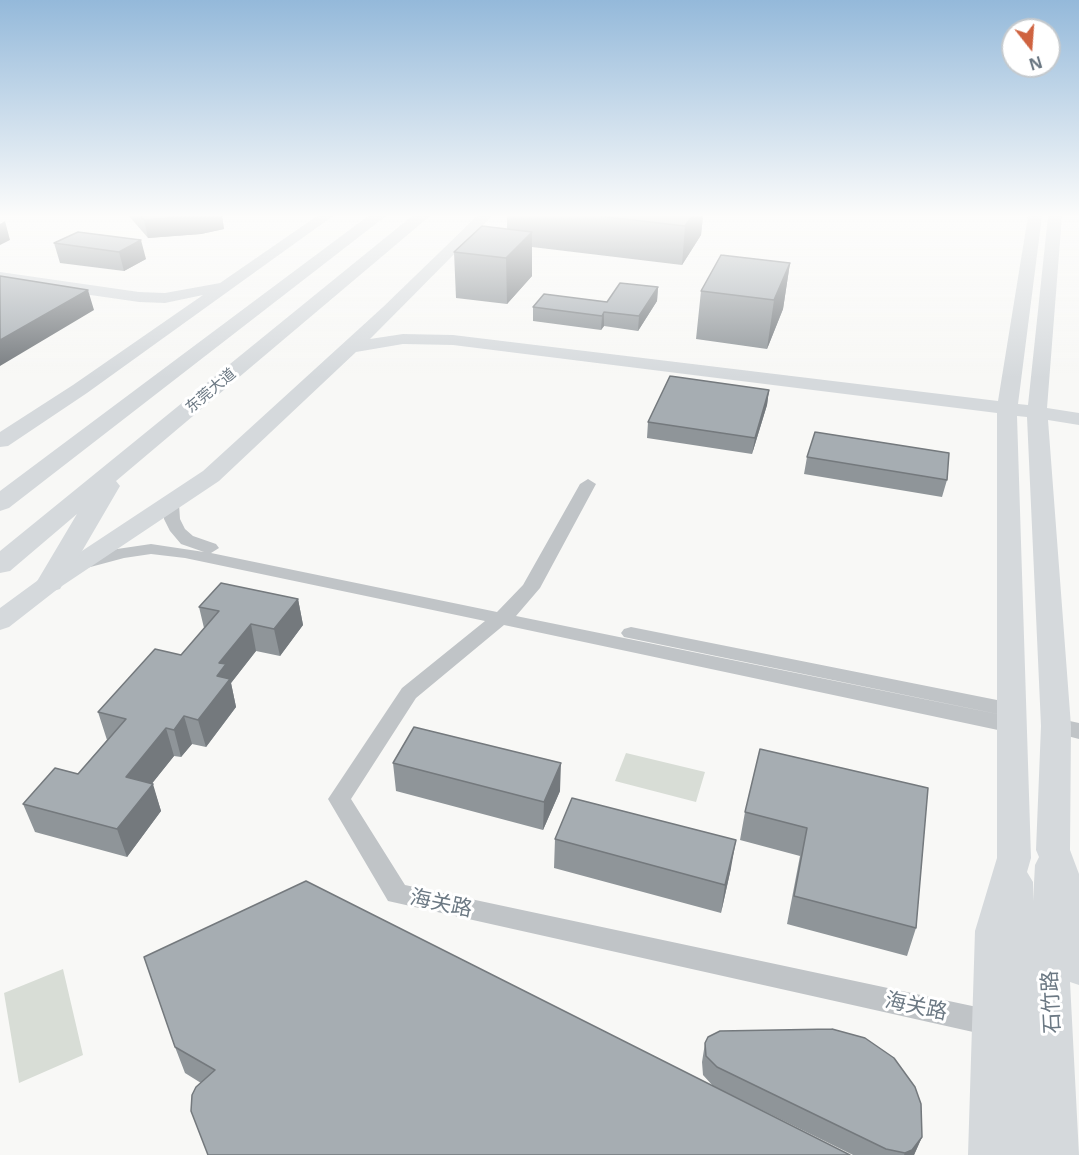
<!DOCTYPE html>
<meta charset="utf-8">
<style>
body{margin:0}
#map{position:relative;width:1079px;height:1155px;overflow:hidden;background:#f8f8f6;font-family:"Noto Sans",sans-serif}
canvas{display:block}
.north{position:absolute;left:1001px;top:18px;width:60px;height:60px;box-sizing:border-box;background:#fff;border:2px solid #c4c9cd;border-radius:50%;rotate:163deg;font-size:16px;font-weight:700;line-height:24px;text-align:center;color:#6b7883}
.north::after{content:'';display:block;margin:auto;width:21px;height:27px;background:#cf6340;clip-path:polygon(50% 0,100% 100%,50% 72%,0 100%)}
</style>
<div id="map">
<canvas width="1079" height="1155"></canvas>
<div class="north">N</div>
</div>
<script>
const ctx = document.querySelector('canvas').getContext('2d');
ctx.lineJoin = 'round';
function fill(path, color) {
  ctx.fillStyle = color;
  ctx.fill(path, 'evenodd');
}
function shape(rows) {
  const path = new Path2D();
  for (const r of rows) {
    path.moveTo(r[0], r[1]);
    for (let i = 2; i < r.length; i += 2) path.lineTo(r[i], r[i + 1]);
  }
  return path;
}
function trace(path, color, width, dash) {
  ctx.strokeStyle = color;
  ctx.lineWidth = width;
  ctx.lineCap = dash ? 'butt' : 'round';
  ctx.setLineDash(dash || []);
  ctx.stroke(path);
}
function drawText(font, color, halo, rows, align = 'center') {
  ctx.font = font + ' "Noto Sans","Noto Sans SC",sans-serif';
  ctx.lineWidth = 6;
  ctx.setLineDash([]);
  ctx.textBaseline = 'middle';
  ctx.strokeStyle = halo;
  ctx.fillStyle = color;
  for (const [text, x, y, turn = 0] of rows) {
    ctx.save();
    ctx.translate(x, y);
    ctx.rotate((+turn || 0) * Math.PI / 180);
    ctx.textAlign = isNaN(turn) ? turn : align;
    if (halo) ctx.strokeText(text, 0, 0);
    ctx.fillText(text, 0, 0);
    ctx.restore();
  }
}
fill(shape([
 [626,753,705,772,696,802,615,781],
 [63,969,83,1055,19,1083,4,993]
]), '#d8ddd6');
fill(shape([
 [588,479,596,484,540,588,516,616,1012,717,1020,720,1023,725,1020,730,1012,733,504,625,416,698,351,799,405,885,991,1010,1001,1014,1005,1023,1001,1032,991,1036,388,901,328,799,402,688,485,621,185,558,151,554,124,558,83,569,77,568,74,564,77,560,117,549,151,544,204,552,181,544,170,531,164,519,163,504,171,499,179,504,180,519,185,529,193,536,216,544,219,548,211,553,497,612,523,585,580,484,588,479],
 [631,627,1012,703,1019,705,1022,710,1019,715,1012,717,624,637,621,633,624,629,631,627],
 [1056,718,1079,723,1079,739,1048,731,1045,726,1048,721,1056,718]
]), '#c0c4c7');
fill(shape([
 [317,216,333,216,87,393,8,446,0,447,0,432,73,385,203,295,165,303,139,302,0,282,0,272,139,292,165,293,220,283,317,216],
 [477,216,492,216,370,339,403,334,453,335,998,401,1028,216,1042,216,1018,404,1028,405,1048,216,1062,216,1047,408,1079,413,1079,425,1048,420,1071,726,1070,850,1079,874,1079,985,1070,982,1079,1155,968,1155,975,931,997,858,997,413,453,345,403,344,356,352,219,481,59,588,9,627,0,630,0,608,41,578,203,471,383,307,477,216],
 [1017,416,1027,417,1041,726,1036,850,1039,857,1035,865,1033,901,1033,882,1027,872,1031,858,1017,416]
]), '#d5d9dc');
fill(shape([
 [368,216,386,216,9,508,0,511,0,491,368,216],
 [412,216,430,216,116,481,120,486,60,589,50,592,40,589,36,583,77,514,10,571,0,573,0,551,412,216]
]), '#d5d9dc');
fill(shape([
 [129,216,222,216,224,229,201,234,148,238],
 [507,216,703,216,701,235,682,265,532,247,532,276,507,304,456,298,454,252,507,229],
 [78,232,146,259,124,271,60,263,54,243],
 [790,263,783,309,767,349,696,339,701,291],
 [658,287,657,301,638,331,604,326,601,330,533,321,533,307,607,302],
 [769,390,767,405,752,454,647,438,648,422],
 [807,457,947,480,942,497,804,474],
 [298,599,303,625,280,656,256,651,231,683,236,707,206,747,192,744,181,757,174,756,152,783,161,811,127,857,35,832,23,804,78,774,107,740,98,712,181,655,204,628,199,607],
 [393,763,560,791,543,830,396,791],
 [928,788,916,928,907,956,787,924,800,856,740,840,745,812],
 [555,839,731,868,721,913,554,868],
 [705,1043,922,1137,914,1155,853,1155,713,1086,703,1075,702,1062],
 [175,1047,850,1155,201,1083,185,1073]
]), '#8f9599');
fill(shape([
 [189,216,222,216,224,229,201,234,148,238,144,220],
 [692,216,703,216,701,235,682,265,685,226],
 [5,221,10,240,0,245,0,224],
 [532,232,532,276,507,304,506,258],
 [141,240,146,259,124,271,119,252],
 [790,263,783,309,767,349,774,300],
 [658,287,657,301,638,331,639,316],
 [88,290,94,310,0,366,0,340],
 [604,312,604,326,601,330,602,316],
 [769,390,767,405,752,454,755,438],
 [298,599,303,625,280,656,274,629],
 [251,624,256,651,231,683,236,707,206,747,198,720,217,676,219,663],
 [184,716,192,744,181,757,174,730],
 [166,728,174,756,135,805,126,777],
 [561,763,560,791,543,830,544,802],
 [153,784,161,811,127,857,117,829],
 [736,840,731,868,721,913,725,885],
 [922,1137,914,1155,904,1155,905,1153]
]), '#74797d');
const building = shape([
 [140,216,189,216,144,220,140,216],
 [598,216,692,216,685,226,598,216],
 [482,226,532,232,506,258,454,252,482,226],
 [78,232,141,240,119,252,54,243,78,232],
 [721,255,790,263,774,300,701,291,721,255],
 [0,276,88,290,0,340,0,276],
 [620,283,658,287,639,316,604,312,602,316,533,307,544,294,607,302,620,283],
 [670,376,769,390,755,438,648,422,670,376],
 [815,432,949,453,947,480,807,457,815,432],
 [221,583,298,599,274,629,251,624,219,663,226,664,217,676,230,679,198,720,184,716,174,730,166,728,126,777,153,784,117,829,23,804,55,768,78,774,126,719,98,712,155,649,181,655,219,611,199,607,221,583],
 [414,727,561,763,544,802,393,763,414,727],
 [760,749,928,788,916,928,794,896,807,828,745,812,760,749],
 [572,798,736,840,725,885,555,839,572,798],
 [306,881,850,1155,208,1155,191,1111,192,1095,196,1087,215,1070,175,1047,144,957,306,881],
 [832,1029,865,1038,894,1058,915,1087,921,1104,922,1137,912,1150,905,1153,886,1149,717,1067,706,1056,705,1043,708,1037,720,1031,832,1029]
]);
fill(building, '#a6adb2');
trace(building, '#74797d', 1.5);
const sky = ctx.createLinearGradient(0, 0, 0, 378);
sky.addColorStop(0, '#94b9da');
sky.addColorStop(0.57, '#fcfcfb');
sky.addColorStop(1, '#fcfcfb00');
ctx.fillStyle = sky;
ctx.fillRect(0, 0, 1079, 378);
drawText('15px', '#6b7883', '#fff', [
 ["东莞大道",211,391,-40]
]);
drawText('21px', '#6b7883', '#fff', [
 ["海关路",441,904,12],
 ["石竹路",1052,1002,-93],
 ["海关路",916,1007,12]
]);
</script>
